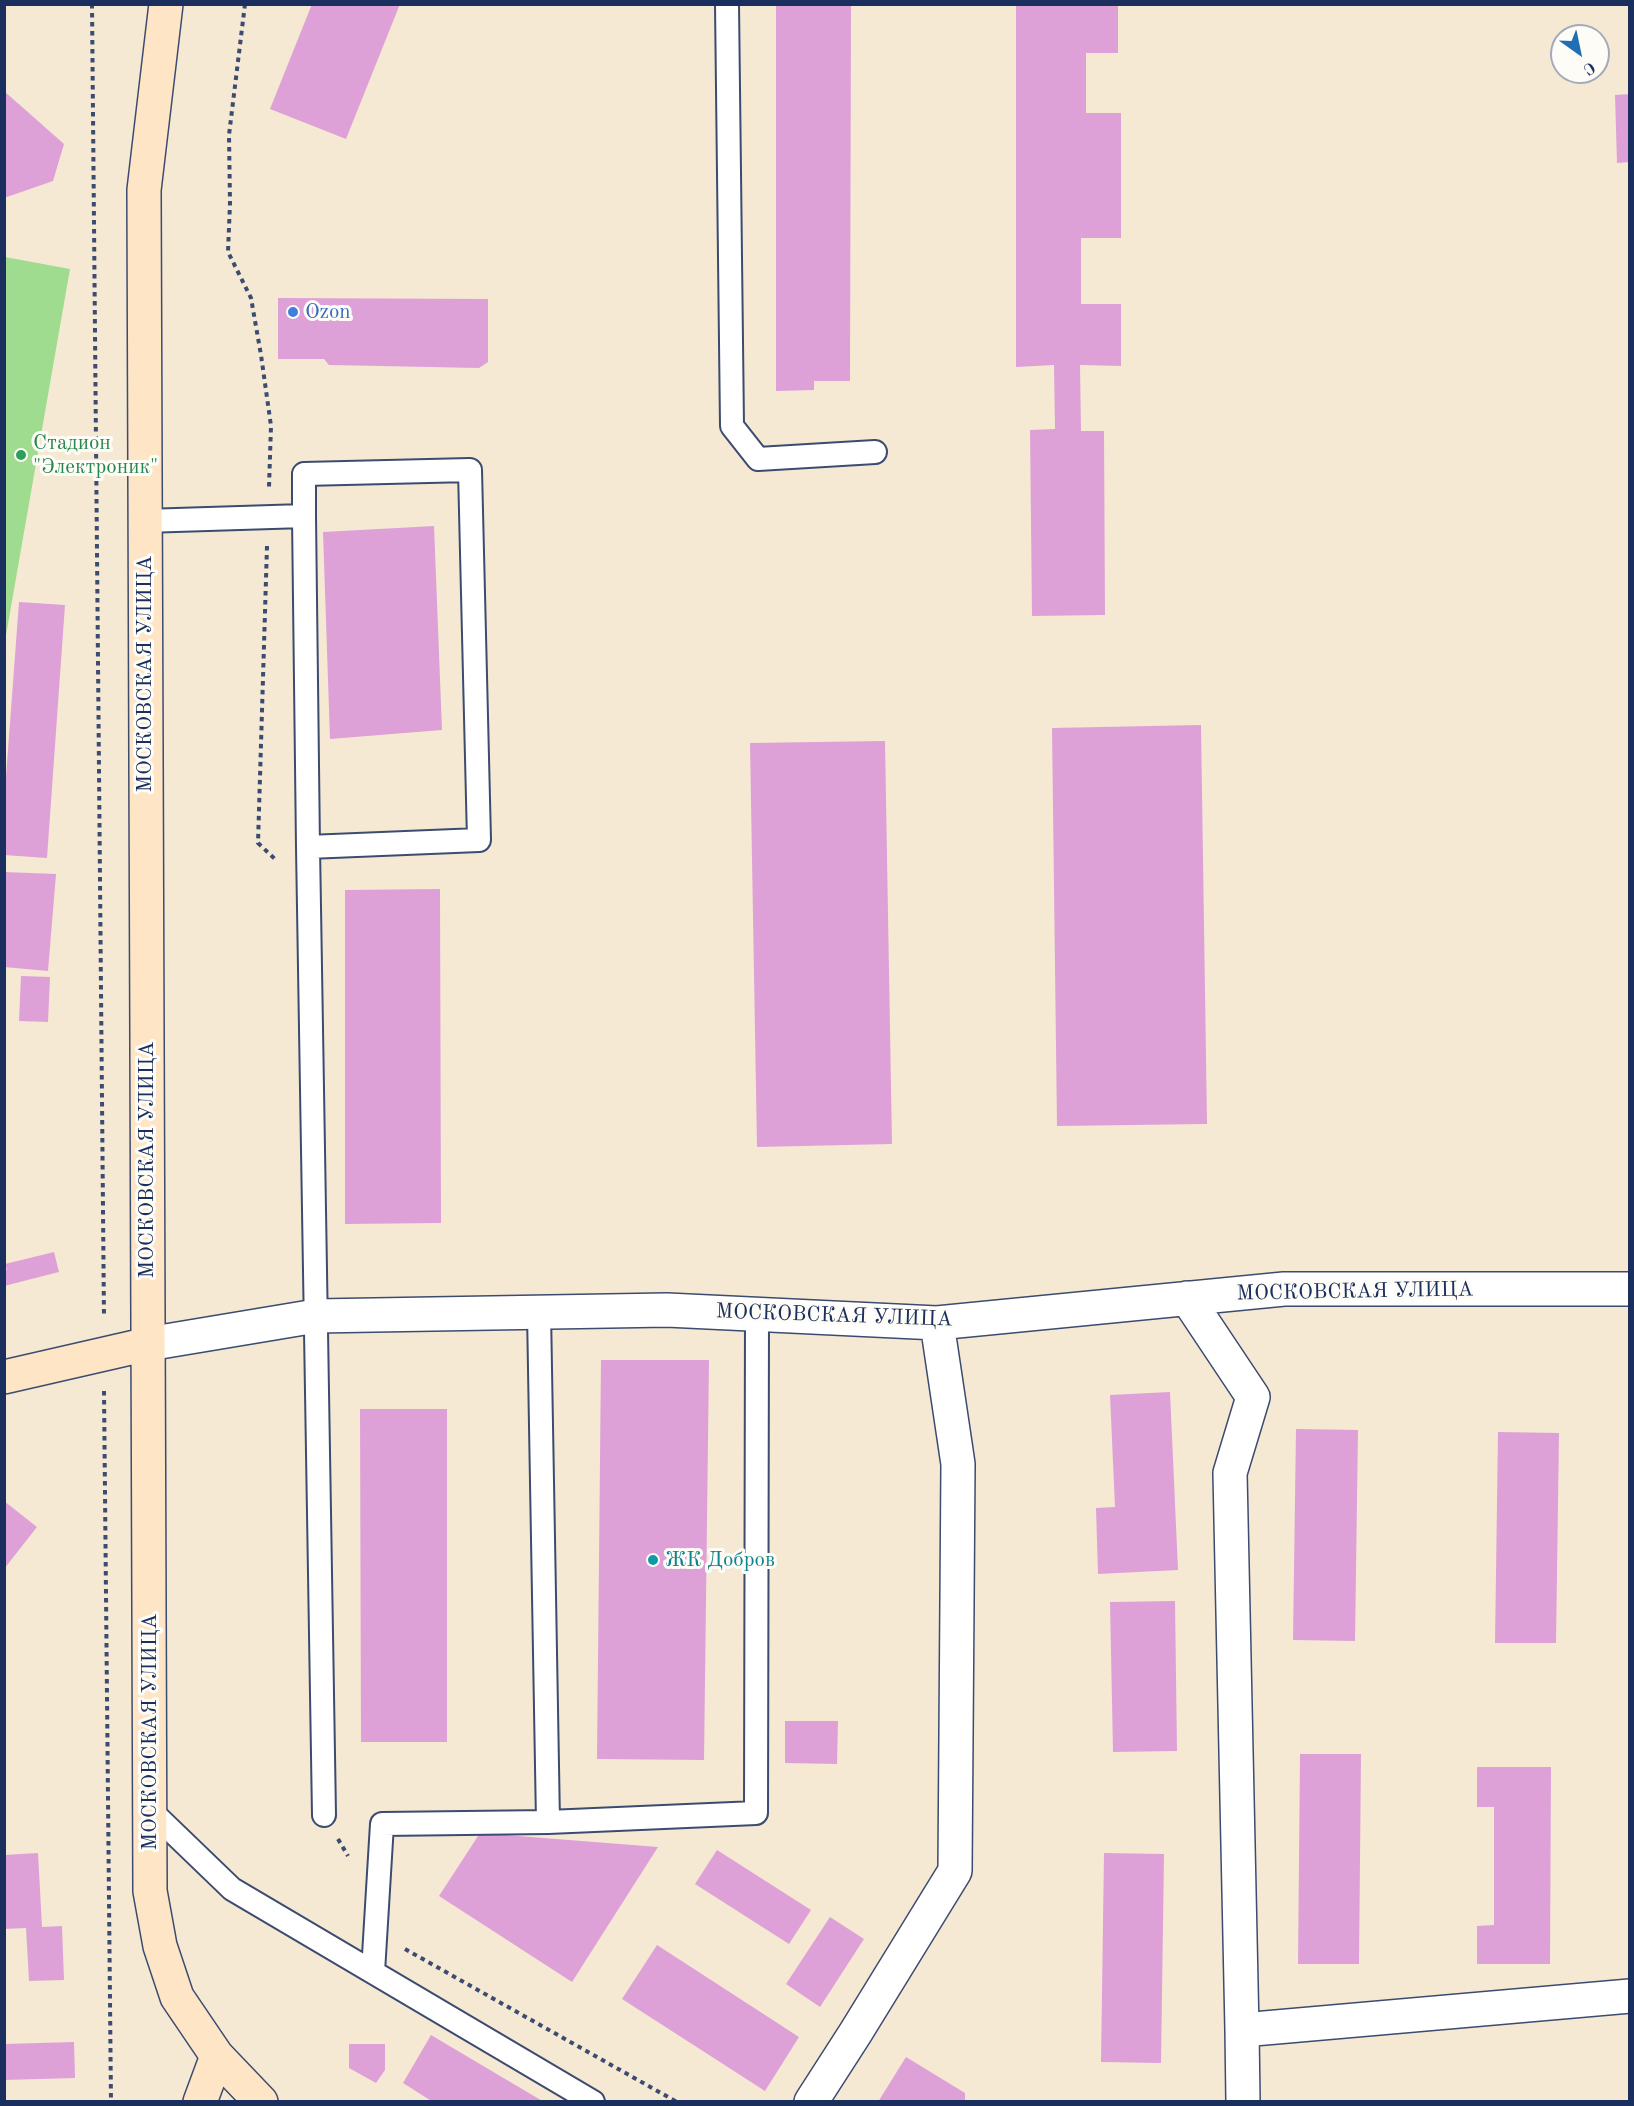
<!DOCTYPE html>
<meta charset="utf-8">
<style>
body{margin:0}
#map{position:relative;width:1634px;height:2106px;overflow:hidden;background:#f5e9d3;font-family:"Old Standard TT",serif}
canvas{display:block}
.frame{position:absolute;inset:0;border:6px solid #1b2f5e;pointer-events:none}
.north{position:absolute;left:1550px;top:24px;width:60px;height:60px;box-sizing:border-box;background:#fdfcf7;border:2px solid #a3aaba;border-radius:50%;rotate:147deg;font-size:16px;font-weight:700;line-height:24px;text-align:center;color:#1b2f5e}
.north::after{content:'';display:block;margin:auto;width:21px;height:27px;background:#1f6fb2;clip-path:polygon(50% 0,100% 100%,50% 72%,0 100%)}
</style>
<div id="map">
<canvas width="1634" height="2106"></canvas>
<div class="frame"></div>
<div class="north">С</div>
</div>
<script>
const ctx = document.querySelector('canvas').getContext('2d');
ctx.lineJoin = 'round';
function fill(path, color) {
  ctx.fillStyle = color;
  ctx.fill(path, 'evenodd');
}
function shape(rows) {
  const path = new Path2D();
  for (const r of rows) {
    path.moveTo(r[0], r[1]);
    for (let i = 2; i < r.length; i += 2) path.lineTo(r[i], r[i + 1]);
  }
  return path;
}
function trace(path, color, width, dash) {
  ctx.strokeStyle = color;
  ctx.lineWidth = width;
  ctx.lineCap = dash ? 'butt' : 'round';
  ctx.setLineDash(dash || []);
  ctx.stroke(path);
}
function drawText(font, color, halo, rows, align = 'center') {
  ctx.font = font + ' "Old Standard TT",serif';
  ctx.lineWidth = 6;
  ctx.setLineDash([]);
  ctx.textBaseline = 'middle';
  ctx.strokeStyle = halo;
  ctx.fillStyle = color;
  for (const [text, x, y, turn = 0] of rows) {
    ctx.save();
    ctx.translate(x, y);
    ctx.rotate((+turn || 0) * Math.PI / 180);
    ctx.textAlign = isNaN(turn) ? turn : align;
    if (halo) ctx.strokeText(text, 0, 0);
    ctx.fillText(text, 0, 0);
    ctx.restore();
  }
}
fill(shape([
 [5,257,70,269,5,641,4,257]
]), '#a0dc8f');
fill(shape([
 [312,4,400,4,346,139,270,109],
 [776,4,851,4,850,381,814,381,814,390,776,391],
 [1016,4,1118,4,1118,53,1086,53,1086,113,1121,113,1121,238,1081,238,1081,304,1121,304,1121,366,1080,365,1081,431,1104,431,1105,615,1032,616,1030,430,1055,429,1054,365,1016,367],
 [4,91,64,144,53,181,4,198],
 [1630,94,1630,162,1617,163,1615,95],
 [278,298,488,299,488,362,479,368,329,365,324,359,278,359],
 [434,526,442,730,330,739,323,532],
 [19,602,65,605,47,858,4,855,4,803],
 [1201,725,1207,1124,1057,1126,1052,728],
 [885,741,892,1144,757,1147,750,743],
 [4,872,56,874,48,971,4,967],
 [440,889,441,1223,345,1224,345,890],
 [21,976,50,977,48,1022,19,1021],
 [54,1252,59,1272,4,1286,4,1270,7,1270,5,1264],
 [601,1360,709,1360,704,1760,597,1759],
 [1170,1392,1178,1570,1098,1574,1096,1508,1115,1507,1110,1395],
 [360,1409,447,1409,447,1742,361,1742],
 [1296,1429,1358,1430,1355,1641,1293,1640],
 [1498,1432,1559,1433,1556,1643,1495,1643],
 [4,1501,37,1527,4,1569],
 [1175,1601,1177,1751,1113,1752,1110,1602],
 [785,1721,838,1721,837,1764,785,1763],
 [1300,1754,1361,1754,1359,1964,1298,1964],
 [1477,1767,1551,1767,1550,1964,1477,1964,1477,1926,1494,1925,1494,1807,1477,1807],
 [480,1833,658,1847,572,1982,439,1896],
 [717,1850,811,1910,789,1944,695,1884],
 [38,1853,42,1927,62,1926,64,1980,29,1981,26,1928,4,1929,4,1855],
 [1104,1853,1164,1854,1161,2063,1101,2062],
 [830,1917,864,1939,820,2007,786,1984],
 [657,1945,799,2037,765,2091,622,1999],
 [431,2035,544,2102,433,2102,403,2083],
 [74,2042,75,2078,4,2080,4,2044],
 [349,2044,385,2044,385,2070,376,2083,349,2068],
 [906,2057,965,2093,965,2102,878,2102]
]), '#dda1d8');
const service = shape([
 [727,4,732,426,758,459,875,452],
 [144,521,304,516,304,474,470,470,479,840,308,847,304,516],
 [308,847,324,1815],
 [150,1810,232,1889,593,2102],
 [548,1822,756,1813,757,1314],
 [373,1972,382,1824,548,1822,539,1312]
]);
const minor = shape([
 [1187,1298,1253,1397,1230,1473,1242,2030,1630,1996],
 [148,1344,316,1316,667,1310,937,1323,1284,1289,1630,1289],
 [1242,2030,1243,2102],
 [811,2102,856,2032,955,1871,958,1464,937,1323]
]);
const secondary = shape([
 [166,4,144,190,150,1891,160,1946,177,1997,217,2056,261,2102],
 [4,1377,148,1344],
 [200,2102,217,2056]
]);
trace(service, '#3c4b70', 26);
trace(minor, '#3c4b70', 36);
trace(secondary, '#3c4b70', 36);
trace(shape([
 [92,4,104,1318],
 [245,4,229,135,230,203,228,252,251,298,261,355,271,426,269,487],
 [267,546,258,843,276,860],
 [104,1391,111,2102],
 [338,1839,348,1856],
 [405,1949,677,2102]
]), '#3c4b70', 4, [4.5, 4.5]);
trace(service, '#fff', 22);
trace(minor, '#fff', 33);
trace(secondary, '#fde5c5', 33);
for (const [x, y, r, color] of [
 [293,312,6,"#3f7fe0"],
 [21,455,6,"#2e9e5b"],
 [653,1560,6,"#0f9aa8"]
]) {
  const dot = new Path2D();
  dot.arc(x, y, r, 0, 2 * Math.PI);
  ctx.fillStyle = color;
  ctx.fill(dot);
  trace(dot, '#fdfcf7', 2);
}
drawText('21px', '#366cbe', '#fdfcf7', [
 ["Ozon",305,312]
], 'left');
drawText('21px', '#27864d', '#fdfcf7', [
 ["Стадион",33,443],
 ["\"Электроник\"",33,467]
], 'left');
drawText('21px', '#1b2f5e', '#fdfcf7', [
 ["МОСКОВСКАЯ УЛИЦА",145,674,-90],
 ["МОСКОВСКАЯ УЛИЦА",147,1160,-90],
 ["МОСКОВСКАЯ УЛИЦА",1355,1292,-1],
 ["МОСКОВСКАЯ УЛИЦА",834,1316,2],
 ["МОСКОВСКАЯ УЛИЦА",150,1732,-90]
]);
drawText('21px', '#0d838f', '#fdfcf7', [
 ["ЖК Добров",665,1560]
], 'left');
</script>
